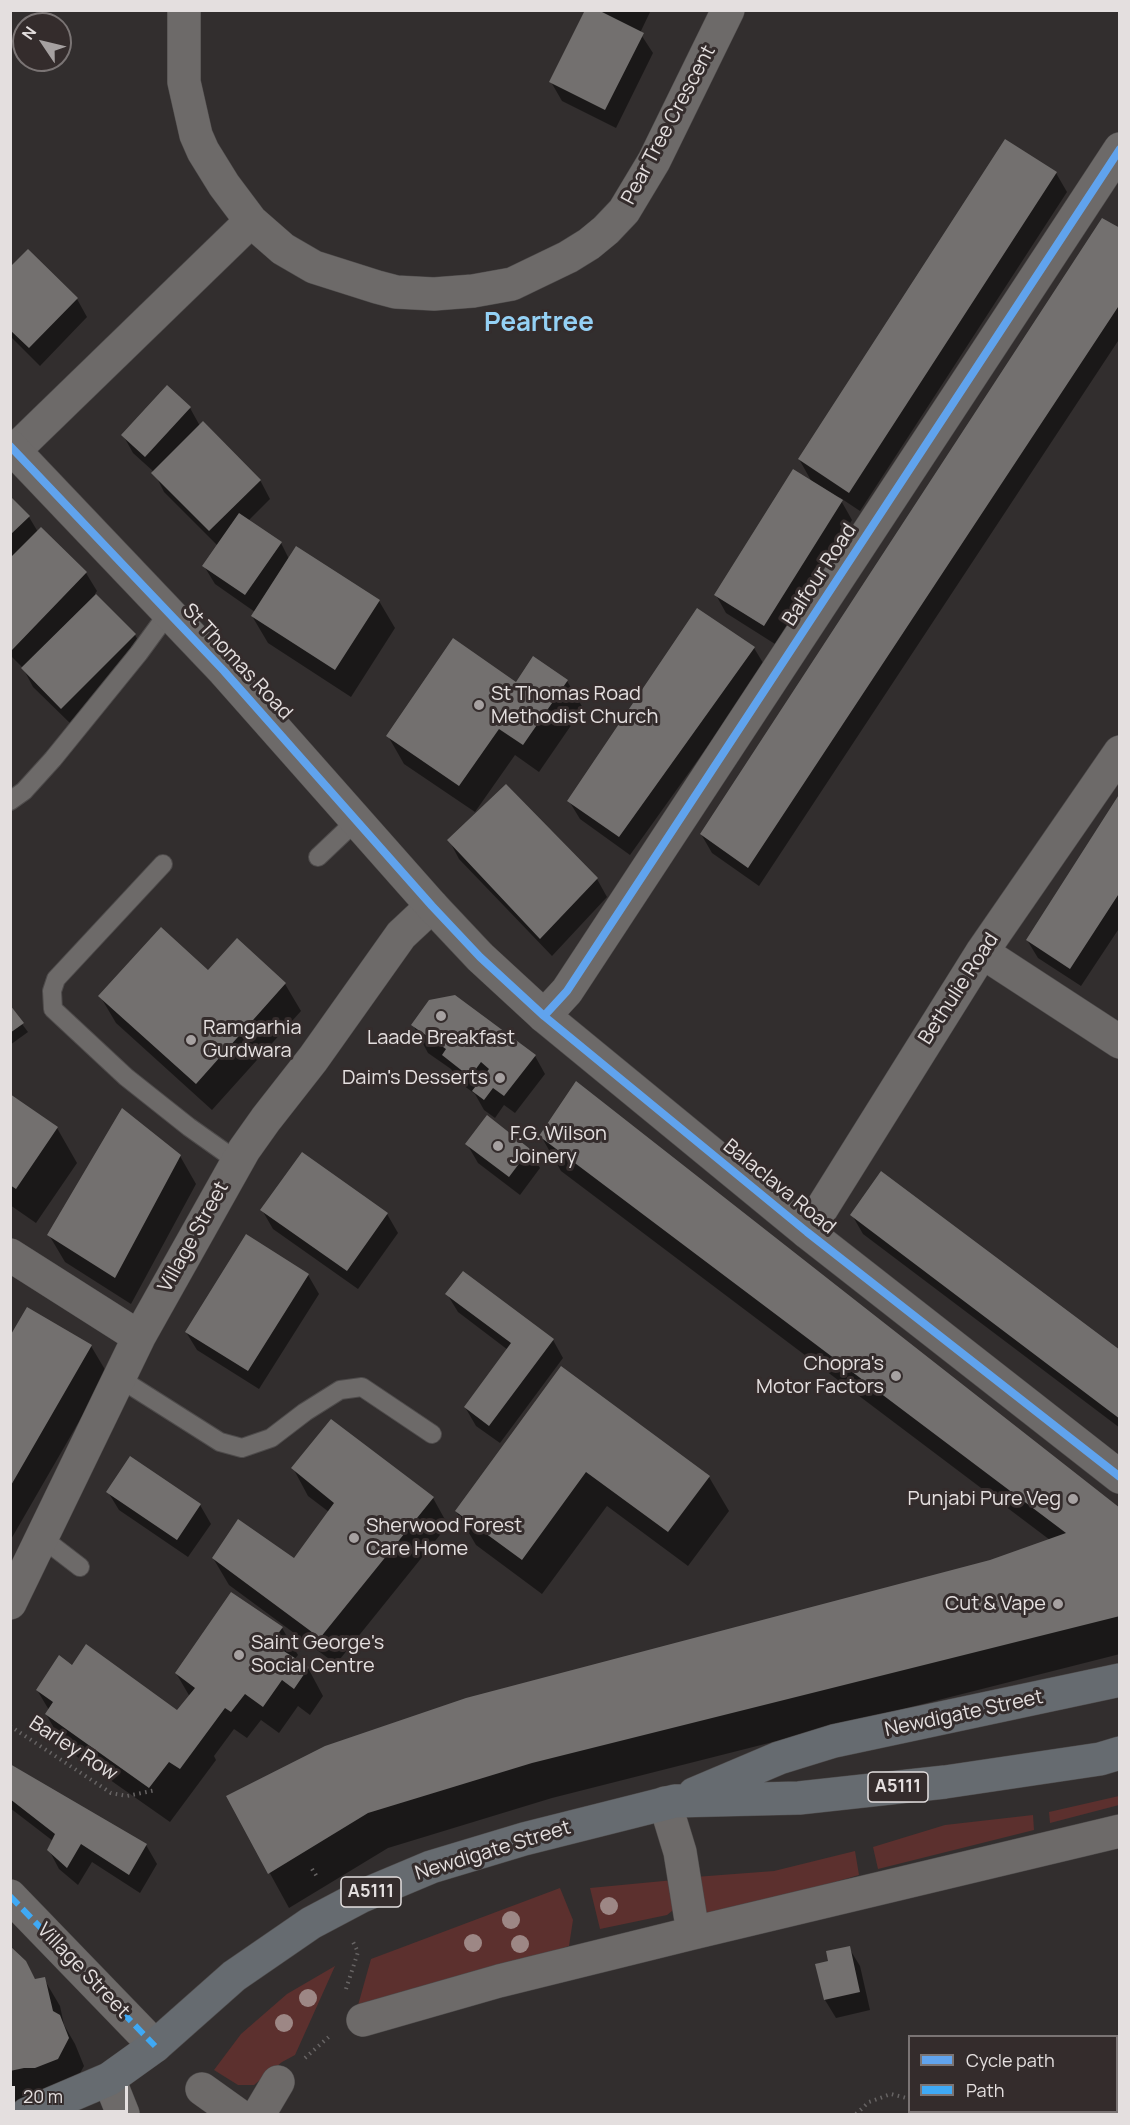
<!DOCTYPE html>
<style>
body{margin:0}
#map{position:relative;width:1130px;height:2125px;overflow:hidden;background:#322e2e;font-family:Manrope,sans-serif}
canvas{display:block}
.frame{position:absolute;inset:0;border:12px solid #e4dfdf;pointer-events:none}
.legend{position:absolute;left:908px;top:2035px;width:210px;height:78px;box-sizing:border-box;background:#342c2c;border:2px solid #7a7474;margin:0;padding:8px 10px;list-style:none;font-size:18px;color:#e4dfdf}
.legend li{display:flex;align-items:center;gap:12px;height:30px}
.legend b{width:30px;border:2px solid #7a7474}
.north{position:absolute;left:12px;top:12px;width:60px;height:60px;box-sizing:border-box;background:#342c2c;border:2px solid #7a7474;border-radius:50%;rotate:305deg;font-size:16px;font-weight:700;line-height:24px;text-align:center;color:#e4dfdf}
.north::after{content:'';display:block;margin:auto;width:21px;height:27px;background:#a6a1a1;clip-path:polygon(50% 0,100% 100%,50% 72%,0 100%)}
.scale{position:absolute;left:12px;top:2086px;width:116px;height:27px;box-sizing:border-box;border:3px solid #e4dfdf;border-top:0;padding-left:8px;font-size:18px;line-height:21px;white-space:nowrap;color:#e4dfdf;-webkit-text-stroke:4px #342c2c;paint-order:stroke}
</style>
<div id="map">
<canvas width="1130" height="2125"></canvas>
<div class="frame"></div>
<ul class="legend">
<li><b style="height:8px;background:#60a3ed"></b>Cycle path</li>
<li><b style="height:8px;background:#3fa9f5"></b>Path</li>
</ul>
<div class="north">N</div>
<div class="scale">20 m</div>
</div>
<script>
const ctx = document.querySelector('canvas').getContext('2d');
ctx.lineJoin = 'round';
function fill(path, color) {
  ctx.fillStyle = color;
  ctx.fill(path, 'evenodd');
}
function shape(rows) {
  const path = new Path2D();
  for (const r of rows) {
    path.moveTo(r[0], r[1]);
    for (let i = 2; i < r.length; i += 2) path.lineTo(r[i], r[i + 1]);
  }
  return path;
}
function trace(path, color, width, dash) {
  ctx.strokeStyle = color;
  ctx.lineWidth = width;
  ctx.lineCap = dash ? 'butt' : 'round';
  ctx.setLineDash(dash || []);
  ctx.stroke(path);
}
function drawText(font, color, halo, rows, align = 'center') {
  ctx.font = font + ' Manrope,sans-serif';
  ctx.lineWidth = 6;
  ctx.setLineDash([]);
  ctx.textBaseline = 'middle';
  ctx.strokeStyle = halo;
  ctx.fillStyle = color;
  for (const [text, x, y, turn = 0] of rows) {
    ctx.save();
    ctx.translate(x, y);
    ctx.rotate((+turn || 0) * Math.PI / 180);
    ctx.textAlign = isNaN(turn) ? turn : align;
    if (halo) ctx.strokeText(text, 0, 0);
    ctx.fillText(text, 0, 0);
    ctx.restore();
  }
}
fill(shape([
 [1119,1796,1119,1805,1050,1823,1049,1812],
 [1033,1815,1034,1830,878,1869,873,1847,945,1825],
 [855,1851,859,1875,711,1918,701,1917,695,1877,774,1871],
 [674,1880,678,1906,667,1915,600,1929,590,1888],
 [560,1888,573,1920,569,1946,355,2016,371,1959],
 [335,1966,295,2055,282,2062,254,2085,238,2085,214,2070,241,2034,287,1994]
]), '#5c302e');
fill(shape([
 [600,10,651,10,640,33,653,53,616,128,562,101,551,82,603,15],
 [1005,141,1056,173,1067,192,860,511,839,497,852,520,775,644,726,613,716,595,813,484,799,459],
 [1120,230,1120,338,759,886,712,853,701,834],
 [10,263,13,267,77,299,87,317,40,366,10,336],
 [190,408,200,426,260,480,270,499,248,521,281,543,289,559,379,601,395,628,351,697,268,643,252,616,255,612,215,584,204,566,218,546,164,492,154,472,133,453,123,435],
 [10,498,29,517,38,532,86,573,97,591,95,594,135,635,146,654,73,726,33,687,23,668,10,655],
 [754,648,765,666,630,855,580,819,569,801],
 [567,681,583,708,539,772,515,755,475,812,404,764,388,736,517,684],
 [1120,796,1120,927,1081,986,1038,958,1027,940],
 [449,840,597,879,607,897,552,956,459,859],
 [209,972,285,984,301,1011,212,1110,116,1023,100,996],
 [10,1008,28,1032,10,1045],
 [413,1025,535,1056,545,1074,515,1113,504,1105,495,1118,484,1110,475,1094,459,1082,451,1069,428,1053],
 [10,1096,57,1128,77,1163,36,1223,10,1205],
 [541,1136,1120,1509,1120,1654,552,1798,388,1848,289,1908,228,1797,990,1561,1050,1540,561,1171],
 [467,1144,529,1150,540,1168,520,1195,478,1163],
 [180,1156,196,1184,131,1304,65,1262,49,1235],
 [262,1210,387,1214,398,1233,358,1289,273,1229],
 [852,1215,1120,1352,1120,1428,863,1234],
 [246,1236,308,1275,319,1294,259,1389,197,1350,186,1332],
 [447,1294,553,1340,563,1358,500,1443,476,1426,465,1407,508,1350,458,1312],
 [10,1339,91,1346,107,1373,10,1541],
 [562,1368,709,1477,729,1511,688,1566,607,1506,542,1594,476,1545,456,1511],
 [131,1458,200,1505,211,1524,188,1557,119,1510,108,1492],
 [293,1468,433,1498,448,1525,336,1664,229,1585,213,1558,294,1560,329,1512,308,1496],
 [282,1628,298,1655,294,1660,308,1668,323,1696,310,1715,298,1706,279,1733,261,1720,247,1738,234,1729,214,1756,216,1760,170,1822,66,1749,46,1714,49,1710,37,1690,73,1668,182,1715,190,1697,176,1673],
 [10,1765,146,1845,157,1864,140,1893,92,1862,78,1885,59,1869,49,1850,53,1841,10,1808],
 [10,1948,25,1962,36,1981,44,1979,60,2006,64,2025,75,2044,84,2066,73,2086,10,2103],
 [849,1948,860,1966,870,2010,836,2018,825,2000,817,1965,830,1962]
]), '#0007');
fill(shape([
 [585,10,598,10,644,33,605,110,549,82],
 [1005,139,1057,172,849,493,798,459],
 [1102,218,1120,228,1120,304,748,868,700,834],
 [28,249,78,298,29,348,10,330,10,267],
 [167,385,191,407,145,457,121,435],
 [203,421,261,480,209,531,151,473],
 [793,469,843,500,764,626,714,595],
 [10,496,30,516,10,535],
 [239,513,282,542,245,595,202,566],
 [41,527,87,572,12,650,10,558],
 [296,546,380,600,335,670,251,616],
 [96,594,136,634,61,709,21,668],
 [697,608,755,647,619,837,567,801],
 [453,638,516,682,533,656,568,680,523,745,499,729,459,786,386,736],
 [506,784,598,878,540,939,447,840],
 [1120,793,1120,892,1070,969,1026,940],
 [161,927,208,970,237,938,286,983,196,1084,98,996],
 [455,995,536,1055,504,1096,493,1088,484,1100,472,1091,489,1069,481,1062,470,1077,442,1055,446,1049,411,1025,429,1000],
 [10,1005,24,1023,10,1033],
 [576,1081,1120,1508,1120,1616,532,1763,368,1813,268,1874,226,1796,325,1746,466,1698,990,1560,1066,1533,539,1136],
 [10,1094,58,1127,16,1189,10,1185],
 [122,1108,181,1155,115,1278,47,1235],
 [487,1115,530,1149,509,1177,465,1144],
 [302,1152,388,1213,347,1271,260,1210],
 [881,1171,1120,1350,1120,1419,850,1215],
 [246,1234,309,1274,248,1371,185,1332],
 [463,1271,554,1339,489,1426,464,1407,511,1343,445,1294],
 [27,1307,92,1345,10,1487,10,1336],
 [561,1366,710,1476,668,1532,586,1472,522,1560,455,1511],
 [331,1419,434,1497,320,1638,212,1558,238,1519,294,1558,334,1503,291,1468],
 [130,1456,201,1504,177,1540,106,1492],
 [231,1592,283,1627,271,1643,309,1667,294,1689,282,1680,263,1707,245,1694,231,1712,225,1708,180,1769,169,1762,149,1788,45,1714,53,1702,36,1690,59,1655,72,1665,86,1644,177,1710,195,1688,175,1673],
 [10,1764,147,1844,129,1875,81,1844,67,1868,47,1850,55,1834,10,1799],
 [10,1946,26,1961,35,1979,45,1977,53,2011,60,2015,69,2038,58,2059,35,2068,24,2068,10,2071],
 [850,1946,860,1992,824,2000,815,1964,828,1961,826,1951]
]), '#73706f');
const service = shape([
 [10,801,24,791,53,759,139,653,169,612],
 [318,857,357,820],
 [163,864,56,979,52,991,53,1009,126,1077,189,1127,237,1161],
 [119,1378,220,1442,242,1448,271,1438,305,1412,340,1390,362,1387,432,1434],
 [41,1537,80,1567]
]);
const minor = shape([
 [184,10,184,82,196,135,203,151,224,185,251,221,283,249,314,267,377,287,396,292,434,294,473,291,512,284,568,257,589,244,606,230,624,211,654,161,728,10],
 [15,450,251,221],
 [982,952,1120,1042],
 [544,1016,567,991,1120,149],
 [807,1232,982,952,1120,752],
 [10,1255,139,1337],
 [10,1603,139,1337,244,1150,266,1119,313,1059,401,935,432,906],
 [665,1803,680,1852,693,1933],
 [10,1896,155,2046],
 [363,2020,499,1981,693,1933,1120,1831],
 [202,2089,237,2114],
 [259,2114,278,2082]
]);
const tertiary = shape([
 [10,446,224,671,432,906,480,957,544,1016,807,1232,1120,1477],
 [109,2079,123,2114]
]);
const trunk = shape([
 [694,1794,779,1758,834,1741,1120,1680],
 [27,2114,109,2079,155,2046,234,1976,311,1923,362,1896,431,1867,524,1839,675,1801,799,1798,945,1782,1100,1759,1120,1753]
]);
trace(service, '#4e4b4b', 20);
trace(minor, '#4e4b4b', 34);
trace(tertiary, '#4e4b4b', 34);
trace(trunk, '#4e4b4b', 34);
trace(shape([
 [10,1726,111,1793,127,1796,156,1790],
 [312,1869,318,1878],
 [346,1989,358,1952,353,1942],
 [305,2058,331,2035],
 [940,2112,945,2114],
 [856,2114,869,2102,891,2094,910,2099]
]), '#676464', 4, [1.5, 4.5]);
trace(service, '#6d6a69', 18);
trace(minor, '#6d6a69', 33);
trace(tertiary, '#6d6a69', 33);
trace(trunk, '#666b70', 33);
trace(shape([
 [10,1896,155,2046]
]), '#3fa9f5', 6, [12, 6]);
trace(shape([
 [10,446,224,671,432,906,480,957,544,1016,807,1232,1120,1477],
 [544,1016,567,991,1120,149]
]), '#60a3ed', 8);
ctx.fillStyle = '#9d8785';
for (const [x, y] of [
 [609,1906],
 [511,1920],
 [473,1943],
 [520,1944],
 [308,1998],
 [284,2023]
]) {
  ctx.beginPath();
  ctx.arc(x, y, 9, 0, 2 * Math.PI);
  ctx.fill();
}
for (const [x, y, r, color] of [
 [479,705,6,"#a6a1a1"],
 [441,1016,6,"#a6a1a1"],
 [191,1040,6,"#a6a1a1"],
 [500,1078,6,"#a6a1a1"],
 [498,1146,6,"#a6a1a1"],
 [896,1376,6,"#a6a1a1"],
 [1073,1499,6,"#a6a1a1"],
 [354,1538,6,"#a6a1a1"],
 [1058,1604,6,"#a6a1a1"],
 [239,1655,6,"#a6a1a1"]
]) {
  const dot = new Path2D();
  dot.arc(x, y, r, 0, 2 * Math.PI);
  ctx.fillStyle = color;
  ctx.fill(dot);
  trace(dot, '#342c2c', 2);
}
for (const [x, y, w] of [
 [898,1787,60],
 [371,1892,60]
]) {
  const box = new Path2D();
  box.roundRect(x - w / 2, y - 15, w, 30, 4.5);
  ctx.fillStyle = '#342c2c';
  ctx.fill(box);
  trace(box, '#e4dfdf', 1.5);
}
drawText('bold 18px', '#e4dfdf', null, [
 ["A5111",898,1787],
 ["A5111",371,1892]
]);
drawText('20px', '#e4dfdf', '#342c2c', [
 ["Pear Tree Crescent",669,125,-62],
 ["Balfour Road",820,575,-57],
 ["St Thomas Road",237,662,47],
 ["Bethulie Road",959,989,-57],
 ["Balaclava Road",779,1187,39],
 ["Village Street",194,1237,-61],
 ["Newdigate Street",964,1714,-12],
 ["Barley Row",73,1749,33],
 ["Newdigate Street",493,1851,-17],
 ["Village Street",83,1971,46]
]);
drawText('20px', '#e4dfdf', '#342c2c', [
 ["St Thomas Road",491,694],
 ["Methodist Church",491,717],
 ["Ramgarhia",203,1028],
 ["Gurdwara",203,1051],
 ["Laade Breakfast",441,1038,"center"],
 ["Daim's Desserts",488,1078,"right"],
 ["F.G. Wilson",510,1134],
 ["Joinery",510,1157],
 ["Chopra's",884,1364,"right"],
 ["Motor Factors",884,1387,"right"],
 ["Punjabi Pure Veg",1061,1499,"right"],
 ["Sherwood Forest",366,1526],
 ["Care Home",366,1549],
 ["Cut & Vape",1046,1604,"right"],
 ["Saint George's",251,1643],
 ["Social Centre",251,1666]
], 'left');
drawText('bold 26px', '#94d1f5', '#342c2c', [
 ["Peartree",539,324]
]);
</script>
